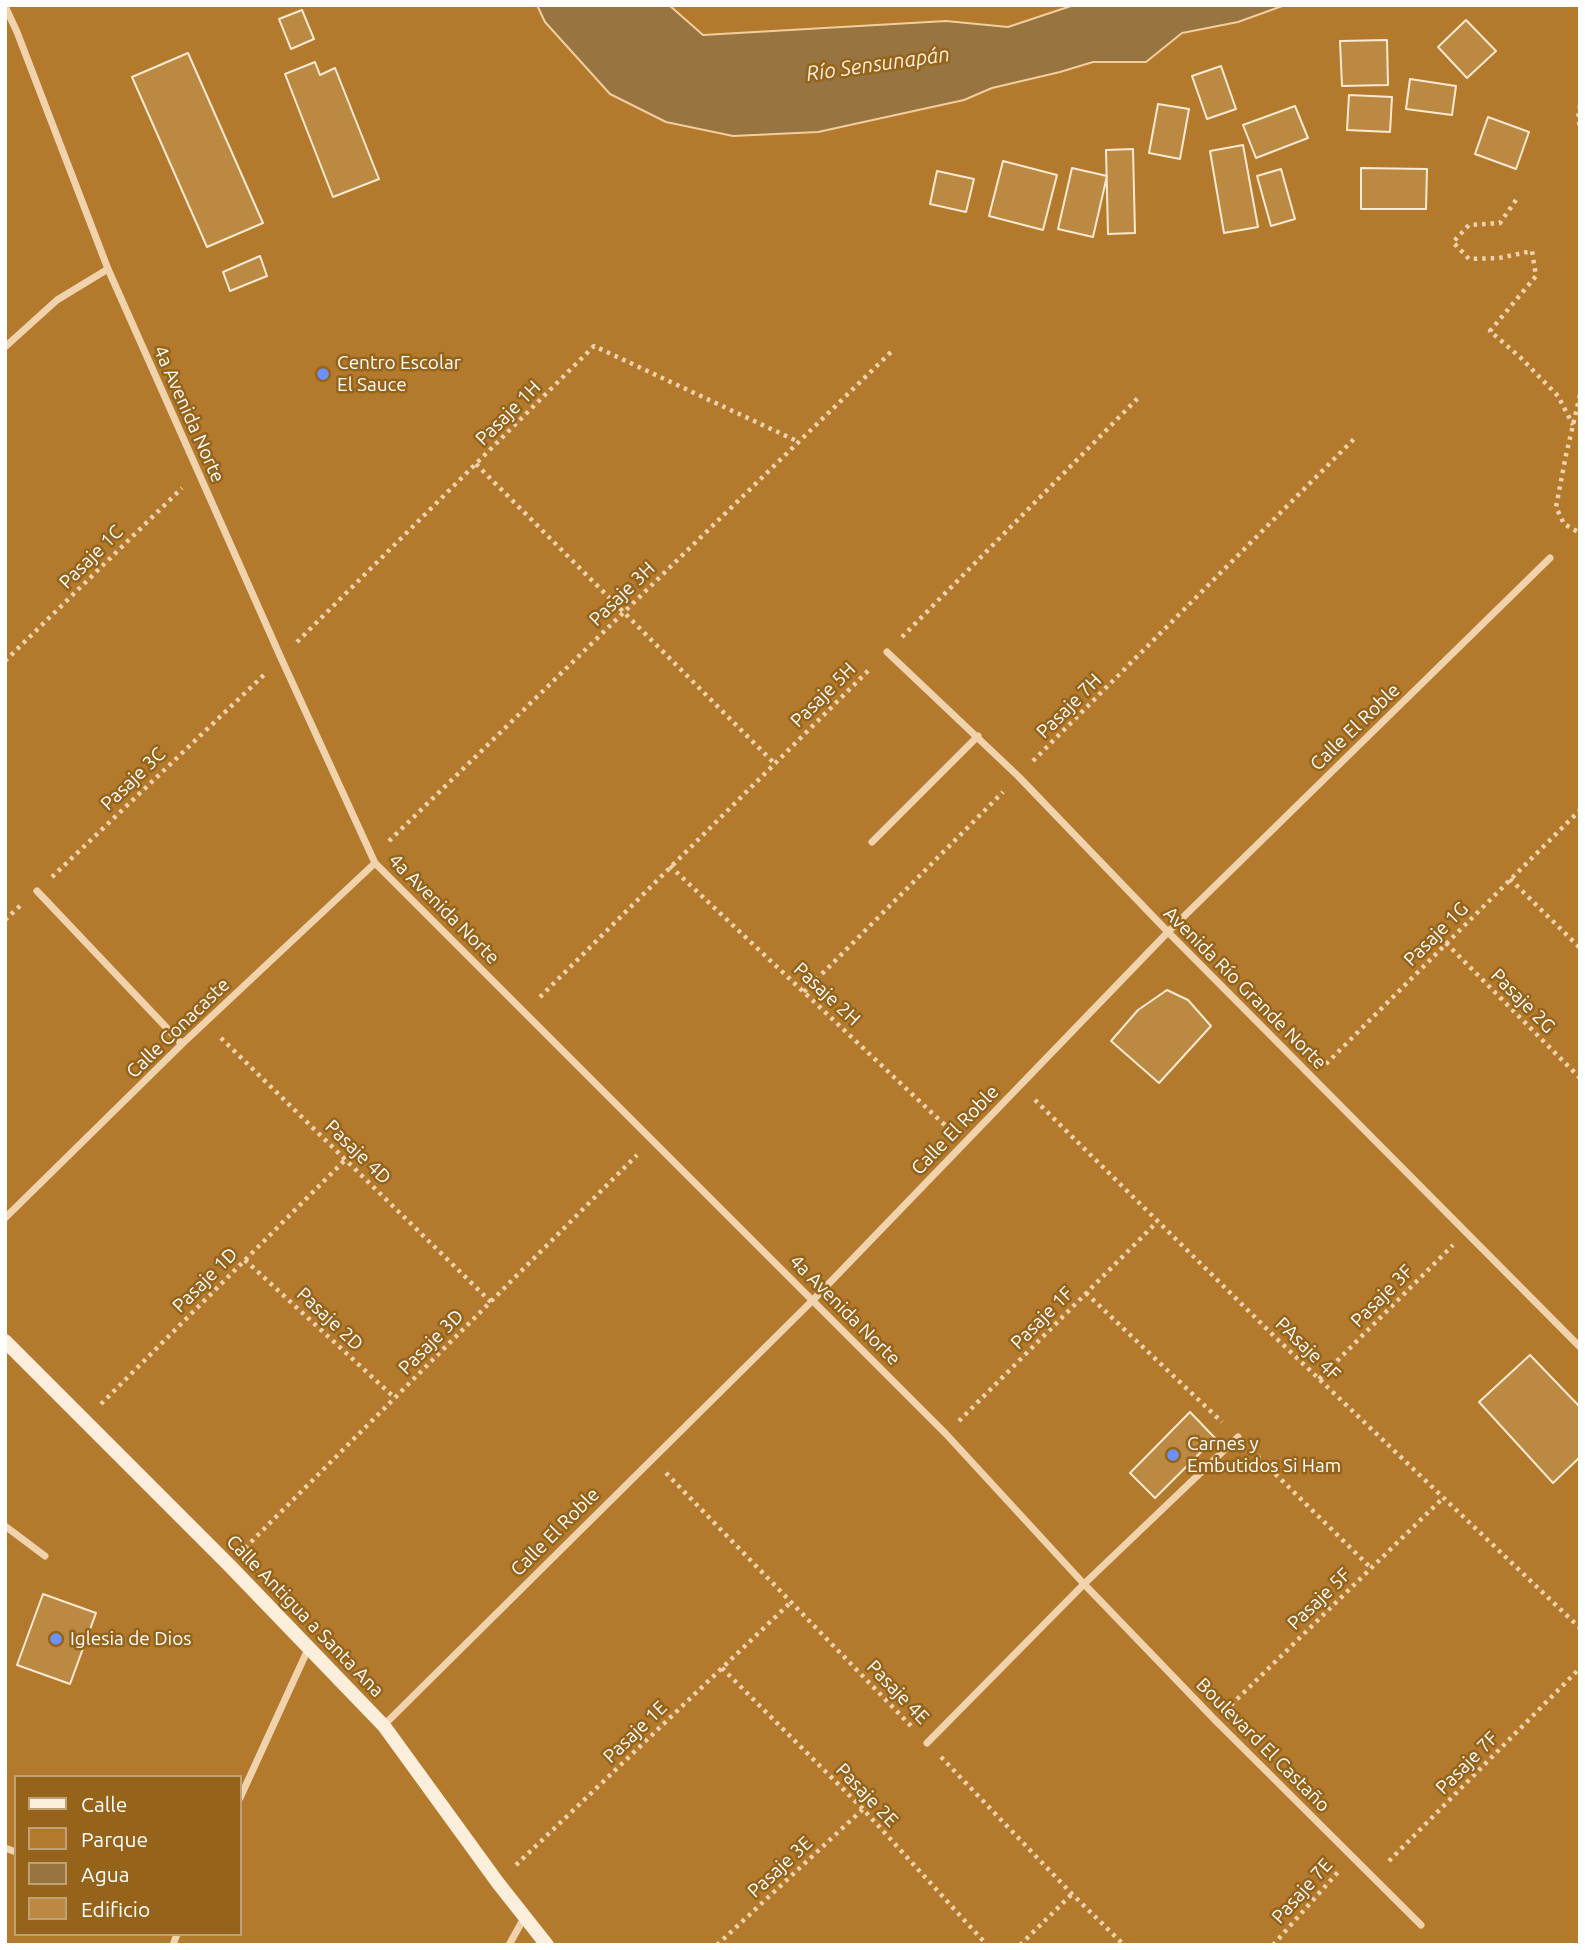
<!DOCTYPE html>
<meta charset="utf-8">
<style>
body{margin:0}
#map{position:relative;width:1585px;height:1950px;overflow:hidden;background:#95631a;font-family:Ubuntu,sans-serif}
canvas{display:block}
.frame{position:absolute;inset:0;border:7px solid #fff;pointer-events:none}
.legend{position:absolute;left:14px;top:1775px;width:228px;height:161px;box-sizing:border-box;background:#95631a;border:2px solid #bfa176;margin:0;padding:9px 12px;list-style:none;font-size:21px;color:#fff}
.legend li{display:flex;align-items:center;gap:14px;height:35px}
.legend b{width:35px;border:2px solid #bfa176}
</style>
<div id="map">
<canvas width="1585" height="1950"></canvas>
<div class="frame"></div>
<ul class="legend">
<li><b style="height:9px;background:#fbeeda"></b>Calle</li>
<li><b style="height:19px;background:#b37a2d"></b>Parque</li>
<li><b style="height:19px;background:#987440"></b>Agua</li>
<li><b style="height:19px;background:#bc8942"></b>Edificio</li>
</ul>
</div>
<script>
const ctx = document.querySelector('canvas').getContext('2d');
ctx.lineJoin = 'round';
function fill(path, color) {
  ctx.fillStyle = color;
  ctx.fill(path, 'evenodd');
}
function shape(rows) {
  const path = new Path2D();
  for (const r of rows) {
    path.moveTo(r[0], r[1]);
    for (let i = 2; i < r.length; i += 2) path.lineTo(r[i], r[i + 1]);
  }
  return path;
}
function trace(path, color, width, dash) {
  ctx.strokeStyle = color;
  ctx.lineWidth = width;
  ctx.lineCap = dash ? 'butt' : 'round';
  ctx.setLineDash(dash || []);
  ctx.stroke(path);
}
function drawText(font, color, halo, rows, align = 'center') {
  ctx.font = font + ' Ubuntu,sans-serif';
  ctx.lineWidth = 5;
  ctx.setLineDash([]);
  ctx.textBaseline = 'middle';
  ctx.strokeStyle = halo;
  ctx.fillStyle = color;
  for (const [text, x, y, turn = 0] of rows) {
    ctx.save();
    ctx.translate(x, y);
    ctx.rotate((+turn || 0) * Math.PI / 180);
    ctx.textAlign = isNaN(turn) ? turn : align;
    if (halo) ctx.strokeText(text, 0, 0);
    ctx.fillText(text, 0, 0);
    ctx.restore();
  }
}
fill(shape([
 [5,5,1580,5,1580,1945,5,1945],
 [16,1777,240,1777,240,1934,16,1934]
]), '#b37a2d');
const water = shape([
 [537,5,669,5,703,35,946,21,1008,27,1074,5,1285,5,1238,22,1182,33,1146,62,1093,62,1060,72,992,88,964,100,818,132,733,136,666,122,610,94,545,22,537,5]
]);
fill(water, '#987440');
trace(water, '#f2ce9f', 2);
const building = shape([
 [302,10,314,39,291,49,279,19,302,10],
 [1466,20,1496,51,1467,78,1438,47,1466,20],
 [1387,40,1388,85,1342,86,1340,41,1387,40],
 [188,53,263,223,207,247,132,77,188,53],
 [315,62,320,75,335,68,379,179,333,197,285,74,315,62],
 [1221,66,1236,109,1207,119,1192,76,1221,66],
 [1410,79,1456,86,1452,115,1406,109,1410,79],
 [1349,95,1392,97,1390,132,1347,130,1349,95],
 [1158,104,1189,109,1180,159,1149,153,1158,104],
 [1295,106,1308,138,1256,158,1243,125,1295,106],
 [1488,117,1529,132,1516,169,1475,154,1488,117],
 [1243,145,1258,227,1224,233,1210,151,1243,145],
 [1133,149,1135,233,1108,234,1106,150,1133,149],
 [1003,161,1057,175,1043,230,989,216,1003,161],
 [1072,168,1107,176,1093,237,1058,229,1072,168],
 [1361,168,1427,169,1426,209,1361,209,1361,168],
 [1281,169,1295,219,1271,226,1257,176,1281,169],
 [937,171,974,179,966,212,930,204,937,171],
 [260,256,267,276,230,291,223,272,260,256],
 [1167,990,1188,1000,1211,1026,1159,1083,1111,1041,1138,1010,1167,990],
 [1530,1355,1580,1407,1580,1457,1553,1483,1479,1402,1530,1355],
 [1190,1412,1215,1438,1155,1498,1130,1473,1190,1412],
 [43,1594,96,1613,70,1684,17,1665,43,1594]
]);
fill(building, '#bc8942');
trace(building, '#fbead3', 2);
trace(shape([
 [1580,105,1578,119,1580,126],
 [1516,200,1500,223,1469,225,1453,242,1469,259,1499,258,1532,251,1536,276,1490,331,1521,358,1558,396,1573,425],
 [1580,395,1566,455,1556,507,1564,524,1580,533],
 [476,464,774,763],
 [902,637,1140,396],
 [297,642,594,346,799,442],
 [5,661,182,488],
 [1033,761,1354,439],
 [389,841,892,351],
 [670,866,948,1128],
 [52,877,266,673],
 [1510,879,1580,948],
 [5,920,22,904],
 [1446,943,1580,1078],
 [804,992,1003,792],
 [540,997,871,668],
 [221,1038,491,1302],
 [1326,1064,1580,810],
 [1035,1100,1275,1337,1580,1628],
 [245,1260,395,1398],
 [1086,1293,1222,1422],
 [1319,1379,1453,1245],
 [101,1404,345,1160],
 [959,1421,1157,1222],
 [1251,1450,1371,1568],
 [666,1473,913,1728],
 [245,1548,637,1155],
 [722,1668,863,1809,987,1945],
 [1231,1705,1443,1498],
 [941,1757,1072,1894,1124,1945],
 [1389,1861,1580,1668],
 [516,1865,791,1602],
 [717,1945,863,1809],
 [1020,1945,1072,1894],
 [1273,1945,1338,1872]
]), '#f0d3ac', 4.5, [3.5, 5]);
trace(shape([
 [5,6,17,32,108,269,281,658,375,863,946,1434,1084,1584,1215,1720,1421,1925],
 [5,347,57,300,108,269],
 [887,652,1018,776,1168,932,1580,1347],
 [872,842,978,736],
 [37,891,182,1044],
 [5,1218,182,1044,375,863],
 [5,1526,45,1556],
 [384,1725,813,1300,1168,932,1550,558],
 [927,1743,1084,1584,1238,1437],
 [240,1798,309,1647],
 [5,1848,16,1852],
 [173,1945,177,1934],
 [509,1945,525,1916]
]), '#f0d3ac', 7);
trace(shape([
 [5,1341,229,1565,384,1726,498,1883,547,1945]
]), '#fbeeda', 14);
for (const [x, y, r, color] of [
 [323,374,7,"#6b91ff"],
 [1173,1455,7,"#6b91ff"],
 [56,1639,7,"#6b91ff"]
]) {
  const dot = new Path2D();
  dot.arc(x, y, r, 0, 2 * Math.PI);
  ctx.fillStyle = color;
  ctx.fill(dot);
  trace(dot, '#95631a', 2.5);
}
drawText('19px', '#fff', '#95631a', [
 ["Centro Escolar",337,363],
 ["El Sauce",337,385],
 ["Carnes y",1187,1444],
 ["Embutidos Si Ham",1187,1466],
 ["Iglesia de Dios",70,1639]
], 'left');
drawText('19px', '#fff', '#95631a', [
 ["Pasaje 1H",508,413,-45],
 ["4a Avenida Norte",189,414,66],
 ["Pasaje 1C",91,557,-45],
 ["Pasaje 3H",622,594,-44],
 ["Pasaje 5H",823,695,-45],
 ["Pasaje 7H",1069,706,-45],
 ["Calle El Roble",1355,727,-44],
 ["Pasaje 3C",133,779,-44],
 ["4a Avenida Norte",444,909,45],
 ["Pasaje 1G",1436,934,-45],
 ["Avenida Río Grande Norte",1245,988,45],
 ["Pasaje 2H",827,994,43],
 ["Pasaje 2G",1523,1001,45],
 ["Calle Conacaste",178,1028,-44],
 ["Calle El Roble",955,1130,-46],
 ["Pasaje 4D",358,1152,44],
 ["Pasaje 1D",205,1280,-45],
 ["Pasaje 3F",1382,1296,-45],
 ["4a Avenida Norte",845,1310,45],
 ["Pasaje 1F",1042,1318,-45],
 ["Pasaje 2D",330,1319,43],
 ["Pasaje 3D",431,1342,-45],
 ["PAsaje 4F",1308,1349,44],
 ["Calle El Roble",555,1532,-45],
 ["Pasaje 5F",1319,1599,-44],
 ["Calle Antigua a Santa Ana",305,1616,46],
 ["Pasaje 4E",898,1692,46],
 ["Pasaje 1E",635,1732,-44],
 ["Boulevard El Castaño",1263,1745,45],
 ["Pasaje 7F",1467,1763,-45],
 ["Pasaje 2E",867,1795,46],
 ["Pasaje 3E",780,1867,-43],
 ["Pasaje 7E",1302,1891,-48]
]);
drawText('italic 21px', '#fbeedc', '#95631a', [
 ["Río Sensunapán",878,64,-8]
]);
</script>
